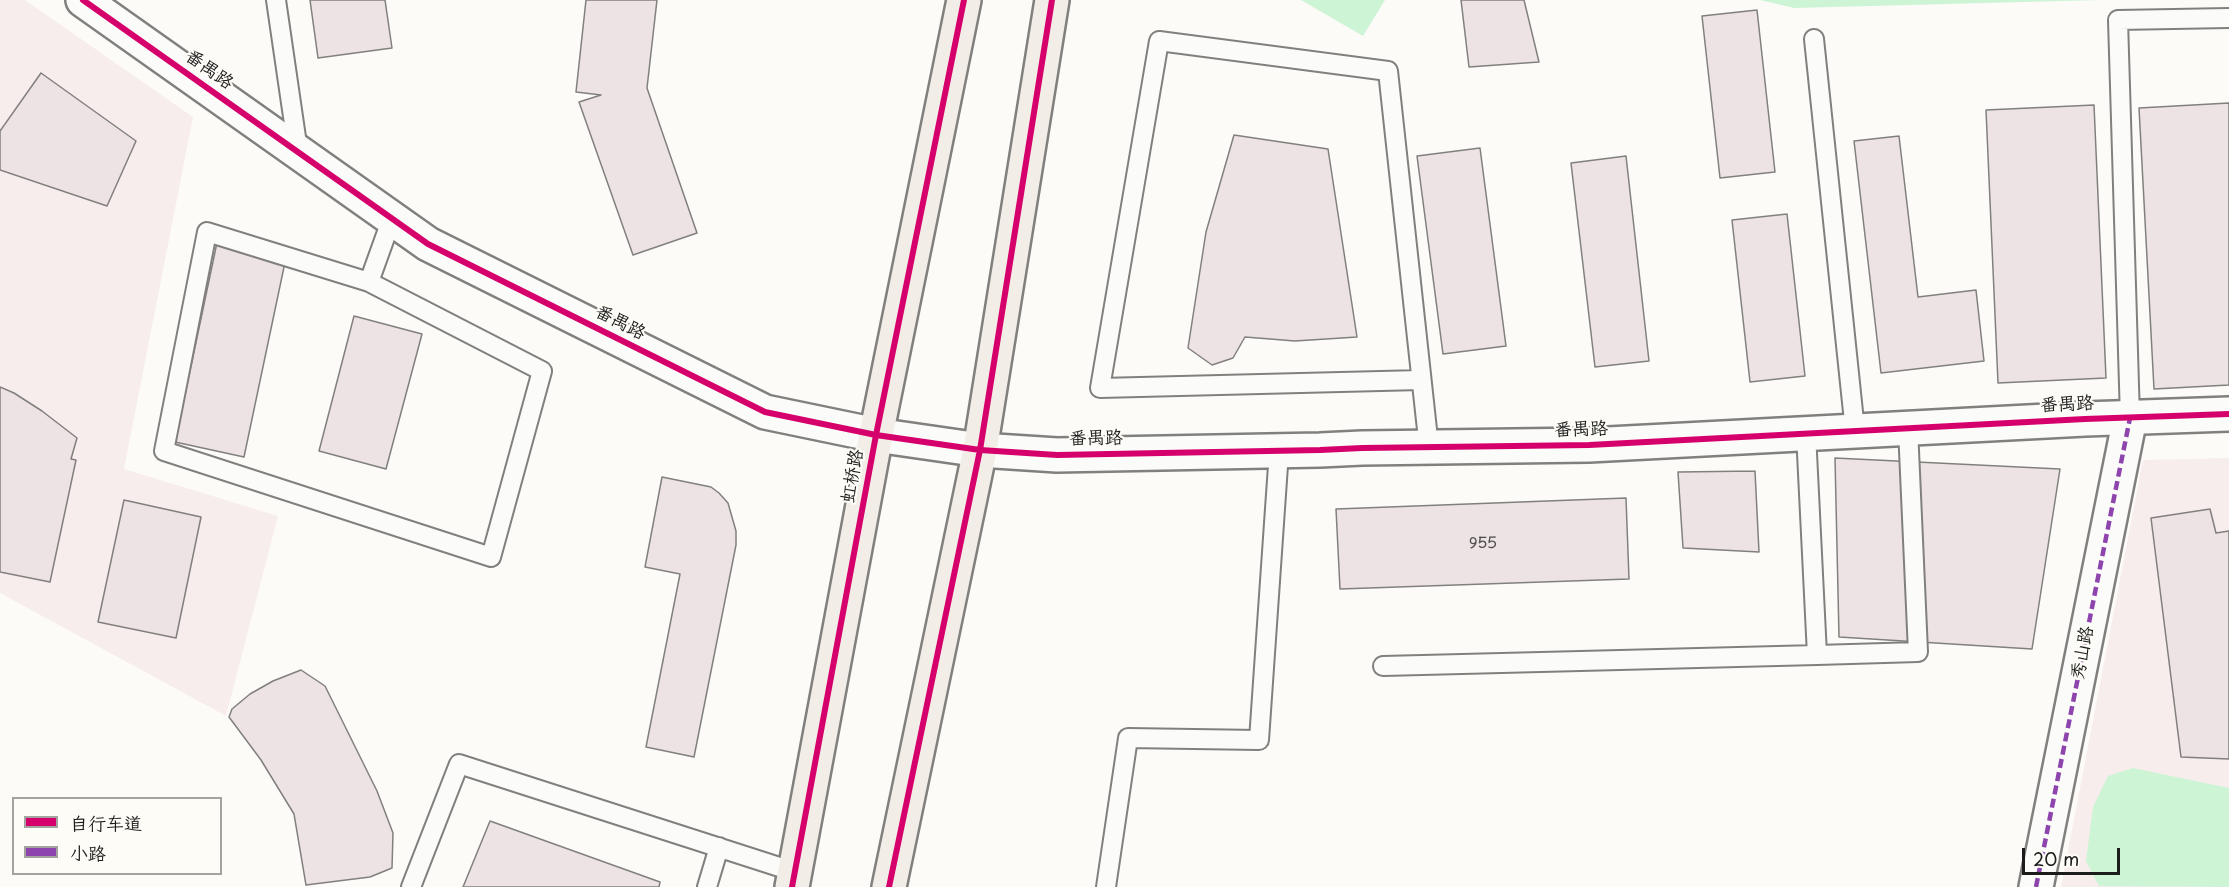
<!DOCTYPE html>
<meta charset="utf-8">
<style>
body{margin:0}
#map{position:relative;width:2229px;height:887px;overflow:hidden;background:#fcfbf8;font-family:"Playpen Sans","LXGW WenKai TC",sans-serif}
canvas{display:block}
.legend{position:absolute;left:12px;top:797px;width:210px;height:78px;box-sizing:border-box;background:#fdfcf7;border:2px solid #a3a29f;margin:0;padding:8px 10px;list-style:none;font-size:18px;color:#1c1c1c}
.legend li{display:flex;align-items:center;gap:12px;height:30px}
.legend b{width:30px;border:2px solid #a3a29f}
.scale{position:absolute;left:2022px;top:848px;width:98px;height:27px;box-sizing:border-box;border:3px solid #1c1c1c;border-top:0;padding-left:8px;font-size:18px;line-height:21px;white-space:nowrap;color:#1c1c1c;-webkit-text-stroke:4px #fdfcf7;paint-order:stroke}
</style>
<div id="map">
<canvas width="2229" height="887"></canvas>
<ul class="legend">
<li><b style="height:8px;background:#d6006c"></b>自行车道</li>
<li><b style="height:8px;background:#8e44ad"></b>小路</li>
</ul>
<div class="scale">20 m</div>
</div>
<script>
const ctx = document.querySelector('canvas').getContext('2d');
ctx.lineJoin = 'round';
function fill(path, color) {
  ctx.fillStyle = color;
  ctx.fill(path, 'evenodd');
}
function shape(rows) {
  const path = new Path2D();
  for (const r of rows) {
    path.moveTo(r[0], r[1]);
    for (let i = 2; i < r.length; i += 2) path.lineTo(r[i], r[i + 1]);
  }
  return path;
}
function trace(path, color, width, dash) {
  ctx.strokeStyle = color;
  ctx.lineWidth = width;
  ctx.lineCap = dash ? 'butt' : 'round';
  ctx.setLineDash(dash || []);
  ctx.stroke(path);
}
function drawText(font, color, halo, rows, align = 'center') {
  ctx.font = font + ' "Playpen Sans","LXGW WenKai TC",sans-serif';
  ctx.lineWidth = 4.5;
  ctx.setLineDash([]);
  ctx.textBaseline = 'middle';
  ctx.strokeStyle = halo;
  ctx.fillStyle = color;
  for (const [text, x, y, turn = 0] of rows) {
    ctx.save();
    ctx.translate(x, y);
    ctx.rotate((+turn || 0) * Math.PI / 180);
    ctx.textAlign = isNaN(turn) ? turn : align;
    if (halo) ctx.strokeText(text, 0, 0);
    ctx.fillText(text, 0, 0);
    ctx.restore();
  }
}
fill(shape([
 [0,0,25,0,193,117,124,469,278,516,226,716,0,593],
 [2229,458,2229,887,2061,887,2143,460]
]), '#f7edec');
fill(shape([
 [1301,0,1385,0,1363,36],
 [1760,0,2101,0,1794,8],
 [2133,768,2229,788,2229,887,2099,886,2086,861,2093,807,2108,776]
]), '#cef4d6');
const building = shape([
 [310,0,385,0,392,48,318,58,310,0],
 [586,0,657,0,647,88,697,233,633,255,579,102,601,95,576,92,586,0],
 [1461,0,1524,0,1539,62,1469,67,1461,0],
 [1757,10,1775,172,1720,178,1702,16,1757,10],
 [41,73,136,141,107,206,0,170,0,131,41,73],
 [2229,103,2229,385,2154,389,2139,108,2229,103],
 [2094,105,2106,378,1998,383,1986,110,2094,105],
 [1234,135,1328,149,1357,337,1295,341,1245,337,1233,358,1212,365,1188,348,1206,232,1234,135],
 [1899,136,1918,297,1976,290,1984,361,1881,373,1854,141,1899,136],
 [1480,148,1506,346,1443,354,1417,156,1480,148],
 [1626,156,1649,361,1595,367,1571,163,1626,156],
 [1787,214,1805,376,1750,382,1732,220,1787,214],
 [219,233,288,248,244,457,175,442,219,233],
 [354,316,422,334,386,469,319,451,354,316],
 [0,387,14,393,42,411,77,438,71,459,76,460,50,582,0,572,0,387],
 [1835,458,2060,469,2032,649,1839,637,1835,458],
 [1755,471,1759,552,1683,548,1678,472,1755,471],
 [662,477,711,487,719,493,728,503,736,531,736,545,694,757,646,747,680,574,645,567,662,477],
 [1626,498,1629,579,1340,589,1336,509,1626,498],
 [124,500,201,517,176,638,98,622,124,500],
 [2210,509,2216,533,2229,531,2229,759,2181,757,2151,518,2210,509],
 [301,670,325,686,377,791,393,833,392,868,370,877,306,885,294,814,261,760,229,717,232,709,250,694,273,681,301,670],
 [490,821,660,882,659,887,463,887,490,821]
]);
fill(building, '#ede2e4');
trace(building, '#81807f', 1.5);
const lane = shape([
 [276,0,298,151],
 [1814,39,1855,431],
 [369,282,207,232,164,451,491,557,542,371,369,282,392,218],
 [1421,380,1100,388,1159,41,1388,71,1429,448],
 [2130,418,2118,20,2229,18],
 [1817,655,1918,652,1908,428],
 [1383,666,1817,655,1806,433],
 [411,887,459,764,795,872],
 [707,887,719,847],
 [1106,887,1128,738,1259,740,1279,451]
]);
const street = shape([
 [2036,887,2130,418]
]);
const secondary = shape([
 [83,0,428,244,765,412,876,435,980,450,1057,455,1320,450,1362,448,1589,445,2085,419,2229,414]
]);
const primary = shape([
 [792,887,876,435,964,0],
 [889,887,980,450,1052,0]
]);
trace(lane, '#81807f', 22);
trace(street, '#81807f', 38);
trace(secondary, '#81807f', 38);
trace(primary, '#81807f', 38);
trace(lane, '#fbfbf9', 18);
trace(street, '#fbfbf9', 33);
trace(secondary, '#fbfbf9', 33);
trace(primary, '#f2eee7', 33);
trace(shape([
 [2036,887,2130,418]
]), '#8e44ad', 4.5, [9, 4.5]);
trace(shape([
 [83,0,428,244,765,412,876,435,980,450,1057,455,1320,450,1362,448,1589,445,2085,419,2229,414],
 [792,887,876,435,964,0],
 [889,887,980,450,1052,0]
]), '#d6006c', 6);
drawText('15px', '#504e4e', null, [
 ["955",1483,544]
]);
drawText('18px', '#1c1c1c', '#fdfcf7', [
 ["番禺路",209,70,35],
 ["番禺路",620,323,27],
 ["番禺路",2067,405,-3],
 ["番禺路",1581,430,-2],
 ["番禺路",1096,439,-1],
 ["虹桥路",853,476,-80],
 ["秀山路",2083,653,-79]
]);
</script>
